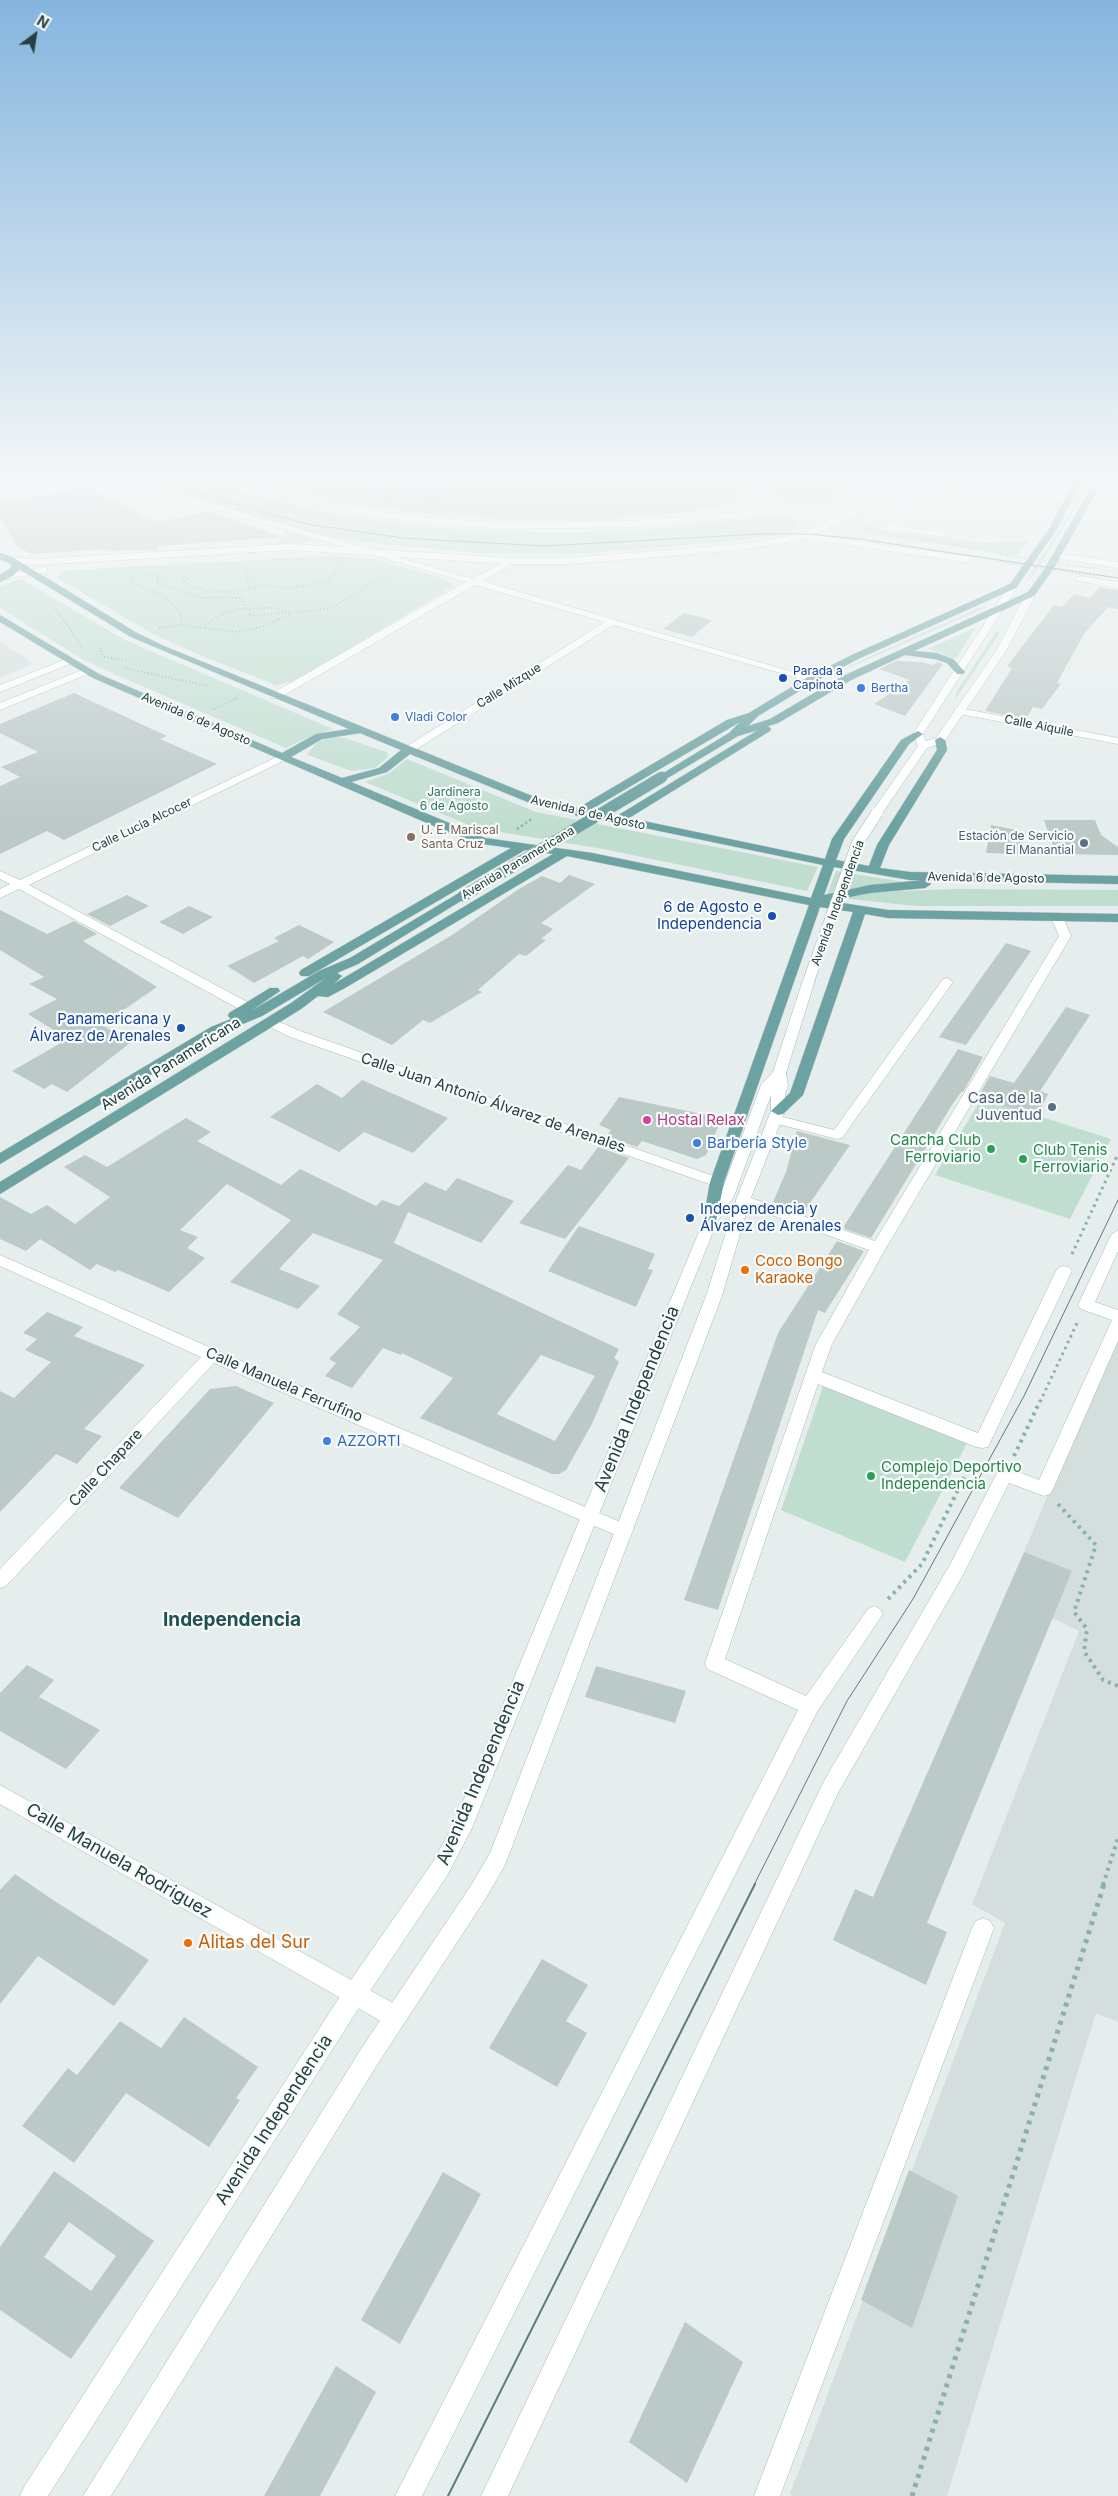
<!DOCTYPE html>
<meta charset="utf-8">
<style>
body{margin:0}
#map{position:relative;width:1118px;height:2496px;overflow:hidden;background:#e6eeed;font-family:Inter,sans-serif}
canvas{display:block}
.north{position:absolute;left:10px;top:10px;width:50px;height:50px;-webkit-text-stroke:4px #f7fbfa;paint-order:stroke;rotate:31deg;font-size:14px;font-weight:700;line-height:20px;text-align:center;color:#254040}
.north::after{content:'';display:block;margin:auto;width:18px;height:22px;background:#254040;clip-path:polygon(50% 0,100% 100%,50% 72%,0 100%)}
</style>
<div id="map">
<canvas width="1118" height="2496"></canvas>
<div class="north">N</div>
</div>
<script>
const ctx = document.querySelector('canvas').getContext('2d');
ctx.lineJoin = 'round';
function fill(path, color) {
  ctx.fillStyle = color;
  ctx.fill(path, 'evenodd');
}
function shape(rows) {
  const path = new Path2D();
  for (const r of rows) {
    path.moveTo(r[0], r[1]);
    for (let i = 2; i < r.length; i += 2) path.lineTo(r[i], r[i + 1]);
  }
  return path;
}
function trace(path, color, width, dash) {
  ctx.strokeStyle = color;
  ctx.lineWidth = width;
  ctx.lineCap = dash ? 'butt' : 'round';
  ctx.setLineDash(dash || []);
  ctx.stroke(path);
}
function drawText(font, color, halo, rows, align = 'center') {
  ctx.font = font + ' Inter,sans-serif';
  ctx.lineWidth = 4.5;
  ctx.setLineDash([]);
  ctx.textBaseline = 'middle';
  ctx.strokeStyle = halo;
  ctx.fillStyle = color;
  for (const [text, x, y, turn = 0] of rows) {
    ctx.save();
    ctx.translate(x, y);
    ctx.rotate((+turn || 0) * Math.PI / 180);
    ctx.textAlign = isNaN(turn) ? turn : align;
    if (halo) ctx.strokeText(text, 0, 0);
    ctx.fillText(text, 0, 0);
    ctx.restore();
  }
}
fill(shape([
 [0,642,29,660,32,663,29,666,0,678],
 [1118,1327,1118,2022,1096,2013,947,2496,793,2496,790,2494,1005,1923,972,1904,1079,1631,1052,1618,1024,1552]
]), '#d4dedc');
fill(shape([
 [147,477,201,477,251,494,314,510,402,525,466,530,568,533,649,529,782,516,793,519,798,524,794,530,780,535,721,542,577,554,481,553,380,544,326,536,202,502],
 [250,477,743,477,746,483,744,491,729,503,696,511,611,519,522,520,416,513,344,503],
 [1090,477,1093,477,1053,545,1034,574,1023,585,1071,511],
 [804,481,826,485,835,490,835,497,828,502,814,505,789,503,774,495,774,489,782,484],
 [871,523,875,528,893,533,986,543,1029,541,1016,556,863,533,863,529],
 [284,530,306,535,313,539,304,543,274,545,288,537],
 [328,556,374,559,446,579,452,584,452,587,295,681,276,685,202,656,153,634,57,578,62,572,71,570],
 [21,579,125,640,333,729,309,737,286,748,107,671,79,657,0,608,0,586],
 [984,606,987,607,839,672,860,661],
 [976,627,956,659,928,649],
 [996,632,1000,633,954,701,958,690],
 [332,737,345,738,383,751,387,752,388,757,375,768,352,771,307,755,317,742],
 [407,759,536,812,818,867,807,891,603,849,476,828,365,782,388,774],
 [836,871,904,882,827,894],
 [956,889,1118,890,1118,906,915,906,840,898,871,892],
 [982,1098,1111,1139,1070,1219,935,1175],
 [823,1386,967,1443,905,1562,781,1510]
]), '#c0ded0');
fill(shape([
 [317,477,496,477,435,505,404,496,388,504,316,483],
 [86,486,156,523,207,511,283,537,158,546,158,550,105,551,108,549,32,554,17,546,0,519,0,503],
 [1099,587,1118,590,1118,609,1108,607,1084,634,1057,683,1061,684,1042,709,1033,707,1026,719,985,711,1012,668,1007,666,1054,605,1062,607,1074,594,1090,598],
 [684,613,712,620,692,637,663,629],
 [896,661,920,662,933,665,938,662,943,664,905,716,874,704,910,680,879,669],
 [74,693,167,736,160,739,217,764,64,840,47,831,0,854,0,786,20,777,1,767,38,752,0,733,0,724],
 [1044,820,1095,820,1101,835,1118,847,1118,855,1056,854],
 [991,825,1026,832,1020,854,986,853],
 [569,875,595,884,541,923,553,929,541,939,546,940,526,956,519,954,478,990,482,992,430,1023,423,1020,392,1045,323,1012,452,935,519,889,542,876,560,883],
 [127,895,149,906,110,926,87,914],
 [189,906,213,917,183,934,159,922],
 [0,910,47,934,74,921,97,934,83,941,157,987,125,1009,98,1022,130,1043,67,1092,52,1084,44,1089,12,1071,68,1039,28,1014,57,999,29,984,44,977,0,950],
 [299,925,334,942,308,959,303,956,254,983,227,966,279,941,274,938],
 [1006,943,1031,951,966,1045,939,1037],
 [1066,1007,1090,1015,1040,1091,1048,1094,1037,1116,978,1097,990,1076,1014,1083],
 [958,1049,983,1057,963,1092,961,1092,952,1105,871,1238,845,1229,844,1226],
 [362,1080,448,1118,413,1153,364,1132,339,1152,270,1117,317,1084,342,1098],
 [619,1097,722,1118,706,1155,697,1159,642,1141,637,1147,606,1136,611,1130,599,1125],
 [186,1118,211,1132,197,1141,281,1185,300,1169,376,1206,382,1200,399,1206,425,1182,446,1191,457,1178,514,1201,481,1243,408,1212,394,1243,619,1349,614,1358,619,1362,610,1382,592,1424,566,1470,559,1474,552,1474,420,1418,453,1378,402,1353,401,1355,383,1348,352,1388,325,1376,336,1363,329,1359,360,1327,337,1314,383,1260,313,1233,279,1269,320,1286,298,1309,230,1282,291,1220,227,1184,180,1230,198,1237,187,1248,205,1258,169,1292,118,1270,115,1272,97,1264,90,1270,40,1239,26,1251,0,1239,0,1197,31,1214,47,1205,75,1224,110,1197,64,1167,85,1155,107,1167],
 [541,1355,595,1376,555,1441,497,1414],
 [797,1131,850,1145,803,1213,773,1202,786,1172],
 [598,1147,629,1158,565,1239,519,1223,568,1165,581,1170],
 [579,1226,655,1254,648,1269,653,1270,636,1307,548,1271],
 [837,1241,864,1251,825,1313,818,1310,718,1610,684,1600,778,1333],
 [47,1312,83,1327,74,1336,145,1365,84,1429,102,1436,77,1464,56,1454,0,1512,0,1391,14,1398,51,1362,25,1350,37,1339,23,1333],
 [236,1386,274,1403,178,1518,119,1488,210,1389],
 [1024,1552,1072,1571,927,1923,947,1932,926,1985,833,1940,855,1889,873,1897],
 [27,1665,54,1680,39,1697,100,1730,66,1769,0,1731,0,1693],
 [596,1666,686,1691,675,1723,585,1697],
 [15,1874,56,1902,149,1960,114,2006,38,1956,0,2004,0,1890],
 [542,1959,588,1985,566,2021,587,2033,557,2087,489,2048],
 [184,2017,258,2067,236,2098,240,2100,209,2147,126,2093,74,2163,22,2126,68,2068,77,2075,120,2021,161,2048],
 [909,2170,958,2196,912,2328,861,2300],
 [54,2171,154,2241,71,2359,0,2310,0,2247],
 [69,2222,116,2256,91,2291,44,2257],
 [443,2172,481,2194,400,2344,361,2320],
 [685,2322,743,2362,687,2483,629,2442],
 [336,2366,376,2392,320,2496,264,2496]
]), '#bbc9c7');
const lane = shape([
 [975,477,985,477,895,526,942,532,946,535,945,537,886,530,882,527,975,477],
 [801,533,972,557,976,560,972,563,798,538,798,534,801,533],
 [1080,576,1118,582,1118,588,1077,581,1075,579,1080,576],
 [1057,913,1063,917,1071,936,886,1248,832,1344,822,1372,978,1433,1056,1271,1059,1267,1064,1266,1069,1267,1072,1271,988,1447,982,1448,976,1447,818,1384,725,1659,806,1696,868,1609,874,1606,880,1609,883,1614,817,1712,422,2496,395,2496,798,1710,707,1669,705,1663,816,1344,869,1250,738,1203,736,1200,738,1197,748,1197,875,1241,1059,936,1051,917,1057,913],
 [947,978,953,982,842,1138,837,1139,770,1122,768,1119,775,1115,834,1130,943,979,947,978],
 [1118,1230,1118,1251,1095,1302,1118,1310,1118,1341,1053,1489,1050,1494,1044,1496,1009,1483,964,1573,838,1793,508,2496,481,2496,824,1781,951,1563,999,1469,1005,1467,1039,1480,1112,1320,1081,1309,1078,1305,1111,1235,1118,1230],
 [983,1918,990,1921,994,1928,780,2496,754,2496,972,1928,976,1921,983,1918]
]);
const street = shape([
 [137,477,147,477,188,496,217,505,473,579,507,559,513,559,513,563,482,581,817,679,808,681,613,625,412,752,404,752,404,748,605,622,475,585,279,698,271,698,271,694,466,582,182,500,137,477],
 [220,477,232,477,285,493,357,508,428,518,505,523,634,521,715,514,712,512,713,510,731,504,752,490,762,487,753,484,748,477,756,477,772,488,758,494,737,508,719,514,778,509,792,503,796,506,779,514,634,527,505,529,428,524,357,514,280,497,220,477],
 [1057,553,1118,562,1118,568,1054,558,1053,556,1057,553],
 [69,658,74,661,72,663,0,692,0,685,69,658],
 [87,668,90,669,90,673,0,710,0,703,87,668],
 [959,708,1118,738,1118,744,955,713,955,709,959,708],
 [283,754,288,757,287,759,29,885,251,1004,252,1007,251,1010,241,1010,19,889,0,898,0,889,10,884,0,879,0,871,20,880,283,754],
 [271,1018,300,1031,722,1179,724,1182,717,1187,712,1185,290,1037,266,1025,265,1022,271,1018],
 [0,1255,218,1351,630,1526,633,1531,630,1536,624,1538,618,1536,214,1363,6,1586,0,1588,0,1569,201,1357,0,1266,0,1255],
 [0,1785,402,2008,405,2016,402,2024,394,2027,386,2024,0,1804,0,1785]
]);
const secondary = shape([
 [798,477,816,477,831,481,932,477,883,485,843,485,850,493,849,499,840,505,811,510,780,506,764,494,765,485,775,479,798,477],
 [811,480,837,488,842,496,835,501,811,504,785,502,772,493,772,488,780,483,811,480],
 [943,477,952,477,943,485,866,511,811,536,780,544,730,551,568,564,510,564,290,550,37,565,13,564,9,561,13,558,37,559,290,544,510,558,568,558,730,545,780,538,805,532,860,507,937,481,943,477],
 [44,567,47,568,47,572,0,580,0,576,44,567],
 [1010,584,1018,586,923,734,926,741,936,738,996,651,1026,594,1034,592,1036,594,1006,651,944,742,927,748,881,815,873,815,871,813,918,746,913,734,1010,584],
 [809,976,815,980,786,1073,788,1086,785,1094,785,1111,750,1200,722,1296,505,1865,486,1898,377,2065,111,2496,83,2496,361,2049,472,1884,490,1853,706,1296,736,1200,771,1111,771,1095,734,1196,717,1222,472,1828,447,1876,362,2003,48,2496,20,2496,24,2487,346,1987,433,1862,454,1823,703,1222,720,1196,761,1085,773,1072,803,980,809,976]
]);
const primary = shape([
 [1076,477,1084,477,1057,529,1016,588,860,658,816,681,758,716,748,726,770,719,843,676,1028,592,1044,570,1097,477,1105,477,1052,571,1034,596,914,651,936,653,953,659,965,672,963,674,957,674,947,663,935,659,905,655,851,680,778,723,768,726,771,729,770,731,629,818,825,859,832,839,901,740,918,731,923,734,909,744,844,839,836,860,869,866,877,845,937,750,935,740,940,737,945,740,947,750,889,845,880,868,910,872,1118,876,1118,884,910,880,834,867,824,895,870,885,925,880,931,884,925,888,870,893,829,901,888,910,1118,914,1118,922,888,918,865,914,803,1095,783,1114,778,1115,771,1111,790,1093,853,912,820,907,724,1182,715,1226,710,1227,703,1222,710,1182,809,905,567,856,345,988,328,997,318,996,301,1009,0,1194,0,1182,291,1003,326,978,262,1016,221,1033,0,1164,0,1153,211,1027,231,1019,228,1016,229,1013,270,988,278,988,280,991,251,1011,319,971,350,958,459,893,467,893,469,896,358,964,337,973,342,976,334,984,337,982,553,854,525,850,309,976,301,976,299,973,301,970,511,848,483,844,450,833,93,678,0,622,0,615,99,674,282,753,316,734,349,729,131,637,19,569,13,576,0,582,0,575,11,568,11,564,0,559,0,553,12,557,137,633,164,646,542,800,578,808,727,720,749,713,808,677,854,654,1010,584,1049,529,1076,477],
 [740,722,729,733,657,777,658,779,666,779,738,736,758,730,617,816,590,810,740,722],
 [360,733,401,750,379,768,342,778,291,757,322,739,360,733],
 [410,754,535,805,571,813,577,816,581,815,617,824,621,823,823,865,811,898,592,853,485,838,351,782,387,772,410,754]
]);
trace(lane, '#a8b6b6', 1);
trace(street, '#a8b6b6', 1);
trace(secondary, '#a2b7b6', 1);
trace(primary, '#c2caca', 1);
trace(shape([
 [330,477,400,498],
 [371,477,467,505],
 [422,477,485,496],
 [495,477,513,482],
 [520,477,602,501],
 [661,477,688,484],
 [185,480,194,477],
 [684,487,714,495],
 [609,498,637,505],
 [464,505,525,477],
 [648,505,703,477],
 [482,507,545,477],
 [535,507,597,477],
 [591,507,651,477],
 [514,508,579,477],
 [568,508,630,477],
 [245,565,249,587],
 [148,575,157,574,158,583,201,598,241,598],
 [130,577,132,583,164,596,180,612,182,625],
 [183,578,189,578,183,583,205,591,236,592,261,585,289,588,330,582,333,573,341,567],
 [55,608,83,648],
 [250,614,249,616,330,609,386,575],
 [205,625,218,616,238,609,273,608,288,612],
 [159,628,182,625,238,632,262,627,291,614],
 [101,648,100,651,104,657,126,660],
 [124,668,209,686],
 [214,709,237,698]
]), '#88b1ae', 2, [1, 2.5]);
trace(shape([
 [517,829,533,818]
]), '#88b1ae', 2.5, [2, 3]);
trace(shape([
 [1072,1254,1118,1154],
 [1040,1402,1078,1321]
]), '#88b1ae', 3, [2.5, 4]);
trace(shape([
 [1014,1456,1040,1401],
 [1058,1504,1096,1545,1074,1612,1087,1629,1084,1651,1103,1680,1118,1686],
 [888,1599,922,1564,972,1461],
 [1103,1885,1118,1838]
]), '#88b1ae', 4, [3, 4.5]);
trace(shape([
 [912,2496,1104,1884]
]), '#88b1ae', 5, [4, 5.5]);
fill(lane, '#fff');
fill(street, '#fff');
fill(secondary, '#fff');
fill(primary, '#6da2a2');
trace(shape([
 [163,477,195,491,271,515,313,525,403,538,544,546,759,534,808,534,860,539,1118,578],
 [754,1885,847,1701,913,1599,1024,1396,1118,1200]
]), '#607b7b', 1);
trace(shape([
 [448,2496,755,1884]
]), '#607b7b', 2);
const secondaryBridge = shape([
 [809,980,857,844,877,813]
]);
const primaryBridge = shape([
 [463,896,662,777]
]);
trace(secondaryBridge, '#a2b7b6', 12, []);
trace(primaryBridge, '#c2caca', 12, []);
trace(shape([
 [1000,554,1097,569],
 [996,561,1094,576],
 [241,598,250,614]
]), '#88b1ae', 2, [1, 2.5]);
trace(secondaryBridge, '#fff', 11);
trace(primaryBridge, '#6da2a2', 11);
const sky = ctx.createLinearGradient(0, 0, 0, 826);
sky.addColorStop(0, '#85b5df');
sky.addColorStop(0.58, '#f4f7f7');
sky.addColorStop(1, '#f4f7f700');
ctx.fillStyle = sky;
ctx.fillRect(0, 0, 1118, 826);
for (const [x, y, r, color] of [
 [783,678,5,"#1a4fb4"],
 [861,688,5,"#3f7fe0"],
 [395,717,5,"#3f7fe0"],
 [411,837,5,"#8d6e63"],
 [1084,843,5,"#5c6f8a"],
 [772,916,5,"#1a4fb4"],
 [181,1028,5,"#1a4fb4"],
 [1052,1107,5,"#5c6f8a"],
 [647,1120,5,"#d1479c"],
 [697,1143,5,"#3f7fe0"],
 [991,1149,5,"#2e9e5b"],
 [1023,1159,5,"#2e9e5b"],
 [690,1218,5,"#1a4fb4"],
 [745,1270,5,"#e8710a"],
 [327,1441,5,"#3f7fe0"],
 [871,1476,5,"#2e9e5b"],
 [188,1943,5,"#e8710a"]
]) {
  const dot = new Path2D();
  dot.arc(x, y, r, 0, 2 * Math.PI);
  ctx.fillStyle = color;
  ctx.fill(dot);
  trace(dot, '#f7fbfa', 2);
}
drawText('12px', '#164399', '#f7fbfa', [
 ["Parada a",793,671],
 ["Capinota",793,685]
], 'left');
drawText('12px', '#254040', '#f7fbfa', [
 ["Calle Mizque",509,686,-32],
 ["Avenida 6 de Agosto",196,719,23],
 ["Calle Aiquile",1039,726,11],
 ["Avenida 6 de Agosto",588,813,13],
 ["Calle Lucia Alcocer",142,825,-26],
 ["Avenida Panamericana",518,863,-31],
 ["Avenida 6 de Agosto",986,878,1],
 ["Avenida Independencia",838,903,-70]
]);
drawText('12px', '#366cbe', '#f7fbfa', [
 ["Bertha",871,688],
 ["Vladi Color",405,717]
], 'left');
drawText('12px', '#30765d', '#f7fbfa', [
 ["Jardinera",454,792],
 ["6 de Agosto",454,806]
]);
drawText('12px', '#785e54', '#f7fbfa', [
 ["U. E. Mariscal",421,830],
 ["Santa Cruz",421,844]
], 'left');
drawText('12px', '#4e5e75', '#f7fbfa', [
 ["Estación de Servicio",1074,836],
 ["El Manantial",1074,850]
], 'right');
drawText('15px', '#164399', '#f7fbfa', [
 ["6 de Agosto e",762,907],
 ["Independencia",762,924],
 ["Panamericana y",171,1019],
 ["Álvarez de Arenales",171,1036],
 ["Independencia y",700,1209,"left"],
 ["Álvarez de Arenales",700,1226,"left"]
], 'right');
drawText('15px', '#254040', '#f7fbfa', [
 ["Avenida Panamericana",171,1064,-32],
 ["Calle Juan Antonio Álvarez de Arenales",493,1103,19],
 ["Calle Manuela Ferrufino",284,1385,23],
 ["Calle Chapare",106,1468,-47]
]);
drawText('15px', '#4e5e75', '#f7fbfa', [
 ["Casa de la",1042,1098],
 ["Juventud",1042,1115]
], 'right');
drawText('15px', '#b23c85', '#f7fbfa', [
 ["Hostal Relax",657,1120]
], 'left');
drawText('15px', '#27864d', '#f7fbfa', [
 ["Cancha Club",981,1140,"right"],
 ["Ferroviario",981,1157,"right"],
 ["Club Tenis",1033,1150],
 ["Ferroviario",1033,1167],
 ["Complejo Deportivo",881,1467],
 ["Independencia",881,1484]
], 'left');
drawText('15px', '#366cbe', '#f7fbfa', [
 ["Barbería Style",707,1143],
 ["AZZORTI",337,1441]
], 'left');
drawText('15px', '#c56008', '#f7fbfa', [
 ["Coco Bongo",755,1261],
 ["Karaoke",755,1278]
], 'left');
drawText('18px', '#254040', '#f7fbfa', [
 ["Avenida Independencia",637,1399,-68],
 ["Avenida Independencia",481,1773,-67],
 ["Calle Manuela Rodriguez",119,1861,30],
 ["Avenida Independencia",274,2120,-57]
]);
drawText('18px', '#c56008', '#f7fbfa', [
 ["Alitas del Sur",198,1943]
], 'left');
drawText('bold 19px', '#215252', '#f7fbfa', [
 ["Independencia",232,1620]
]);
</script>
